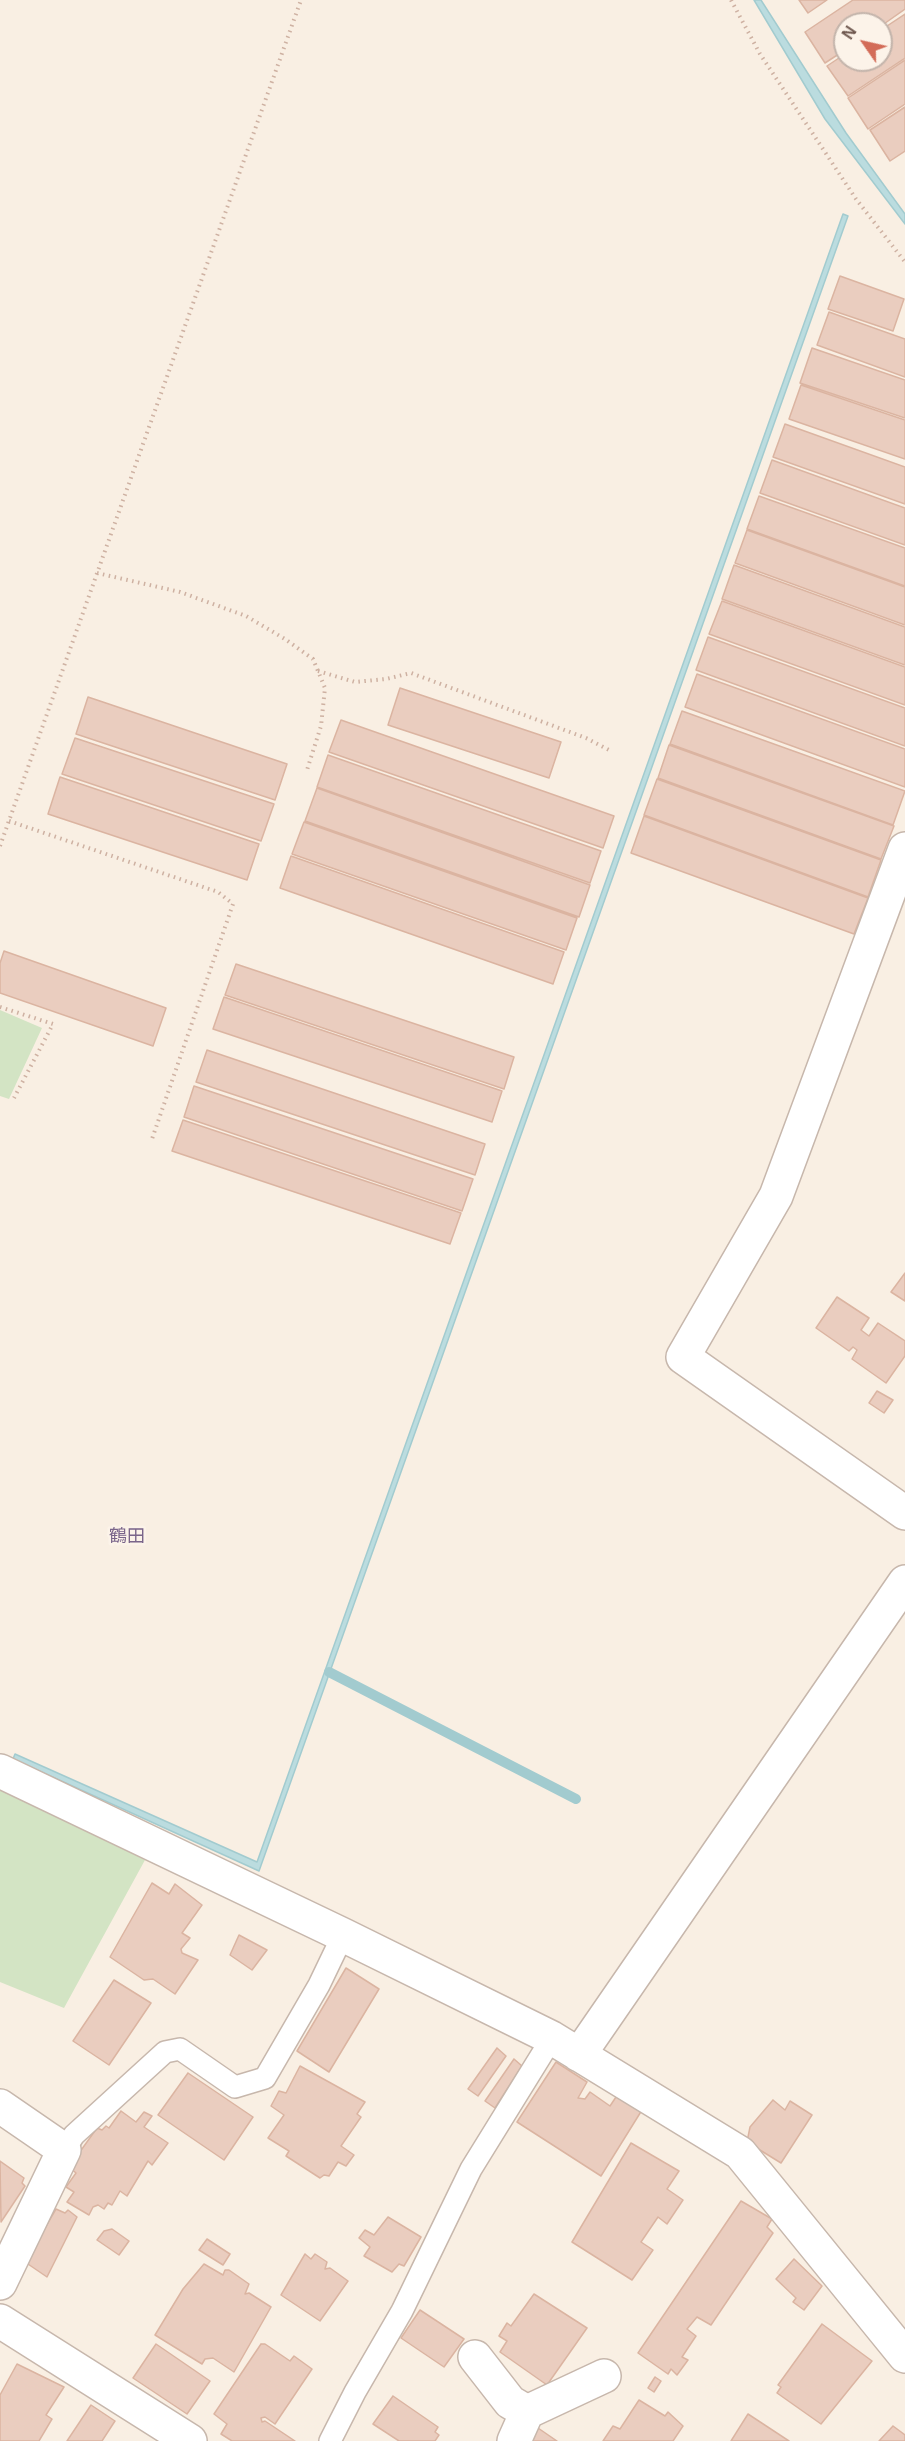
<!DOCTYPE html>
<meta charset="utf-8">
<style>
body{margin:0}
#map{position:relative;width:905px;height:2441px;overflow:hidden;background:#f9efe3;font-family:Arial,sans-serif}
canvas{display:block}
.north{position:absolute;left:833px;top:12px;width:60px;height:60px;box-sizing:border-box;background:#fcf3e9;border:2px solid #c3b4ab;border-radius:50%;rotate:304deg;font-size:16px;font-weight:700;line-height:24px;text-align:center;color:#6d564d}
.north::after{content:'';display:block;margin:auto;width:21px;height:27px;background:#d36c58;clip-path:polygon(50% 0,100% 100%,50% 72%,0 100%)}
</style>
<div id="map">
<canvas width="905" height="2441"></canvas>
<div class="north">N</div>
</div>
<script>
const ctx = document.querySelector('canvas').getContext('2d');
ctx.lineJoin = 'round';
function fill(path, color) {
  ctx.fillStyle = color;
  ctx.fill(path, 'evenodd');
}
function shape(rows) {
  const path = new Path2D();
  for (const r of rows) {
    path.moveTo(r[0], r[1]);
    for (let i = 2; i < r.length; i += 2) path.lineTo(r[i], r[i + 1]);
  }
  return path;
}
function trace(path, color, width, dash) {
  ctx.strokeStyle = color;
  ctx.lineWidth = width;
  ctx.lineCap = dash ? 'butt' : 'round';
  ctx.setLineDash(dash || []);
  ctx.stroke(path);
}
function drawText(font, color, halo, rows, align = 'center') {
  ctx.font = font + ' Arial,"Noto Sans JP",sans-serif';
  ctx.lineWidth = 5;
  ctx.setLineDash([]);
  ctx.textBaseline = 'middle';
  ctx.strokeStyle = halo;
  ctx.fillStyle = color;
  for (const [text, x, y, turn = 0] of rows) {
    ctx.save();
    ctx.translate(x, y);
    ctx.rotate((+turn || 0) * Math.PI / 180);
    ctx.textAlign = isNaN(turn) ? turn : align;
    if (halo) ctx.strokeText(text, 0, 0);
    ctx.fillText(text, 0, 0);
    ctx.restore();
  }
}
fill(shape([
 [0,1010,42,1028,9,1099,0,1096],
 [0,1785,145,1860,64,2008,0,1982]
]), '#d3e4c4');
const water = shape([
 [754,0,761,0,846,133,905,214,905,224,825,119,754,0],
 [843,214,848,216,259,1871,13,1759,15,1754,257,1862,843,214]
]);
fill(water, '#bbdcdf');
trace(water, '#a2cbcf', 1.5);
trace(shape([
 [329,1672,576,1799]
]), '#a2cbcf', 10);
const building = shape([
 [799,0,827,0,808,13,799,0],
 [853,0,905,0,905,9,881,26,845,24,845,50,825,63,805,32,853,0],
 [905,14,905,58,848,96,827,66,845,54,845,60,881,60,881,30,905,14],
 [905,60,905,104,868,129,848,98,905,60],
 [905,107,905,151,890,161,870,130,905,107],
 [840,276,904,299,893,331,828,309,840,276],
 [829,312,905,339,905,377,817,345,829,312],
 [812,348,905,380,905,418,800,383,812,348],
 [801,385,905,420,905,459,789,419,801,385],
 [785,424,905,467,905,504,773,457,785,424],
 [772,460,905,508,905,545,760,493,772,460],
 [759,496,905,548,905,586,747,529,759,496],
 [747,530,905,587,905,625,735,563,747,530],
 [734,565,905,627,905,665,722,599,734,565],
 [722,601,905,667,905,705,709,634,722,601],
 [708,637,905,708,905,746,696,670,708,637],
 [697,674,905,749,905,787,685,707,697,674],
 [400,688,561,742,549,778,388,725,400,688],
 [88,697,287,764,275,800,76,734,88,697],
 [682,711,905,791,893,825,670,744,682,711],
 [341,720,614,816,603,848,329,752,341,720],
 [75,738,274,804,261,841,62,774,75,738],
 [669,745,894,826,881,859,658,778,669,745],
 [328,755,601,851,590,883,317,787,328,755],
 [60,777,259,844,247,880,48,814,60,777],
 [657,779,881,860,868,897,644,815,657,779],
 [317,788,590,885,579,917,305,821,317,788],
 [644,816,868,898,854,934,631,853,644,816],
 [304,822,577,918,566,950,292,854,304,822],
 [291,856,564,952,553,984,280,888,291,856],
 [4,951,166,1008,153,1046,0,993,0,963,4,951],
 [236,964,514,1057,504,1089,225,995,236,964],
 [224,997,502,1091,492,1122,213,1029,224,997],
 [207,1050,485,1144,475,1175,196,1082,207,1050],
 [194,1086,473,1179,462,1211,184,1117,194,1086],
 [183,1120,461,1213,450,1244,172,1151,183,1120],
 [905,1273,905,1301,891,1292,905,1273],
 [837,1297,869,1318,861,1330,869,1336,878,1323,905,1341,905,1356,886,1383,852,1359,857,1350,853,1347,849,1351,816,1328,837,1297],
 [877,1391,893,1400,884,1413,869,1403,877,1391],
 [152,1883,169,1894,175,1884,202,1905,182,1933,190,1938,181,1949,182,1953,198,1960,175,1994,153,1979,144,1980,110,1957,152,1883],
 [239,1935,267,1950,252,1970,230,1955,239,1935],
 [346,1968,379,1989,329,2072,297,2051,346,1968],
 [114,1980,151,2003,109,2065,73,2041,114,1980],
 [497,2048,506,2056,478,2096,468,2089,497,2048],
 [514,2059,522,2066,495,2108,485,2101,514,2059],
 [556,2062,587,2082,578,2098,585,2099,590,2092,610,2106,618,2094,642,2110,601,2176,517,2122,556,2062],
 [300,2066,365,2102,357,2114,361,2117,341,2146,354,2155,346,2166,338,2162,329,2176,324,2175,320,2178,286,2156,289,2151,268,2138,284,2115,271,2106,279,2091,286,2093,300,2066],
 [188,2073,253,2117,224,2160,158,2115,188,2073],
 [773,2100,785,2110,790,2101,812,2115,781,2163,747,2142,750,2127,773,2100],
 [121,2111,136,2122,144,2112,152,2116,144,2127,168,2143,152,2165,148,2161,127,2196,120,2191,112,2205,108,2203,104,2209,98,2205,93,2207,89,2215,67,2202,74,2192,66,2187,76,2173,69,2167,97,2128,102,2130,106,2126,109,2128,121,2111],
 [631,2143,679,2171,667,2189,683,2200,667,2224,658,2217,641,2242,653,2250,632,2280,572,2242,631,2143],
 [0,2161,24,2178,22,2183,25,2186,1,2222,0,2161],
 [741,2201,772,2219,767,2227,773,2233,711,2325,697,2317,687,2329,696,2336,682,2357,688,2360,677,2375,671,2369,668,2374,638,2353,741,2201],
 [56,2209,65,2213,68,2210,77,2217,47,2277,25,2262,56,2209],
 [388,2217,421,2237,404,2266,399,2264,392,2272,364,2256,370,2247,359,2238,365,2230,374,2235,388,2217],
 [112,2229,129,2241,119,2255,97,2240,104,2231,112,2229],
 [207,2239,230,2254,223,2265,199,2250,207,2239],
 [305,2254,311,2259,315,2254,327,2262,325,2269,330,2268,348,2281,320,2321,281,2295,305,2254],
 [794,2259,822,2286,804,2310,793,2302,796,2298,776,2279,794,2259],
 [204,2264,223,2275,225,2270,229,2270,249,2284,245,2294,249,2293,271,2307,234,2372,213,2358,205,2359,202,2364,155,2335,183,2289,204,2264],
 [534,2294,587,2328,547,2385,500,2352,507,2341,499,2336,507,2323,511,2326,534,2294],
 [420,2310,464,2339,444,2367,401,2338,420,2310],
 [822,2324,872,2361,821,2424,777,2393,781,2387,778,2385,822,2324],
 [156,2344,210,2381,187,2414,133,2378,156,2344],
 [261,2344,265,2344,290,2361,294,2356,312,2369,275,2424,265,2417,261,2418,262,2422,265,2421,295,2441,232,2441,221,2434,227,2424,214,2414,261,2344],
 [17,2364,64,2387,46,2415,52,2419,39,2441,0,2441,0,2395,17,2364],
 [655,2377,661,2381,654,2392,648,2388,655,2377],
 [393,2396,438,2427,435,2432,439,2435,435,2441,399,2441,373,2424,393,2396],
 [639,2400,665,2416,668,2412,683,2426,673,2441,603,2441,613,2426,620,2429,639,2400],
 [91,2405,115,2421,102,2441,67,2441,91,2405],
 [748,2414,789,2441,731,2441,748,2414],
 [893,2426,905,2435,905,2441,879,2441,893,2426],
 [538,2428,557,2441,526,2441,538,2428]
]);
fill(building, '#eacdbf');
trace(building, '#dbb4a1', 1.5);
const lane = shape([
 [64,2150,74,2135,165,2052,180,2049,235,2087,265,2078,319,1985,343,1935],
 [330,2441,355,2392,402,2311,471,2169,552,2038]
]);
const street = shape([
 [905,849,776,1196,683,1357,905,1513],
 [0,1771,343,1935,552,2038,740,2153,905,2356],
 [579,2055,905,1582],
 [0,2106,64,2150,0,2283],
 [0,2321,190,2441],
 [475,2357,510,2402,527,2412,604,2376],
 [514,2441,527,2412]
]);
trace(lane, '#c7b7ac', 24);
trace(street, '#c7b7ac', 36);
trace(shape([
 [731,0,760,54,856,199,905,262],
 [97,573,180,592,246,616,285,639,313,659,325,688,321,726,307,770],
 [318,671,355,682,386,679,411,673,586,738,609,750],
 [9,821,218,892,233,904,152,1139],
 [0,846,301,0],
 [0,1007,53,1024,14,1098]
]), '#ceb1a2', 4, [1.5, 4.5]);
trace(lane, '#fff', 21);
trace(street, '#fff', 33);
drawText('18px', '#7a658a', '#fcf3e9', [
 ["鶴田",127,1537]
]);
</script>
